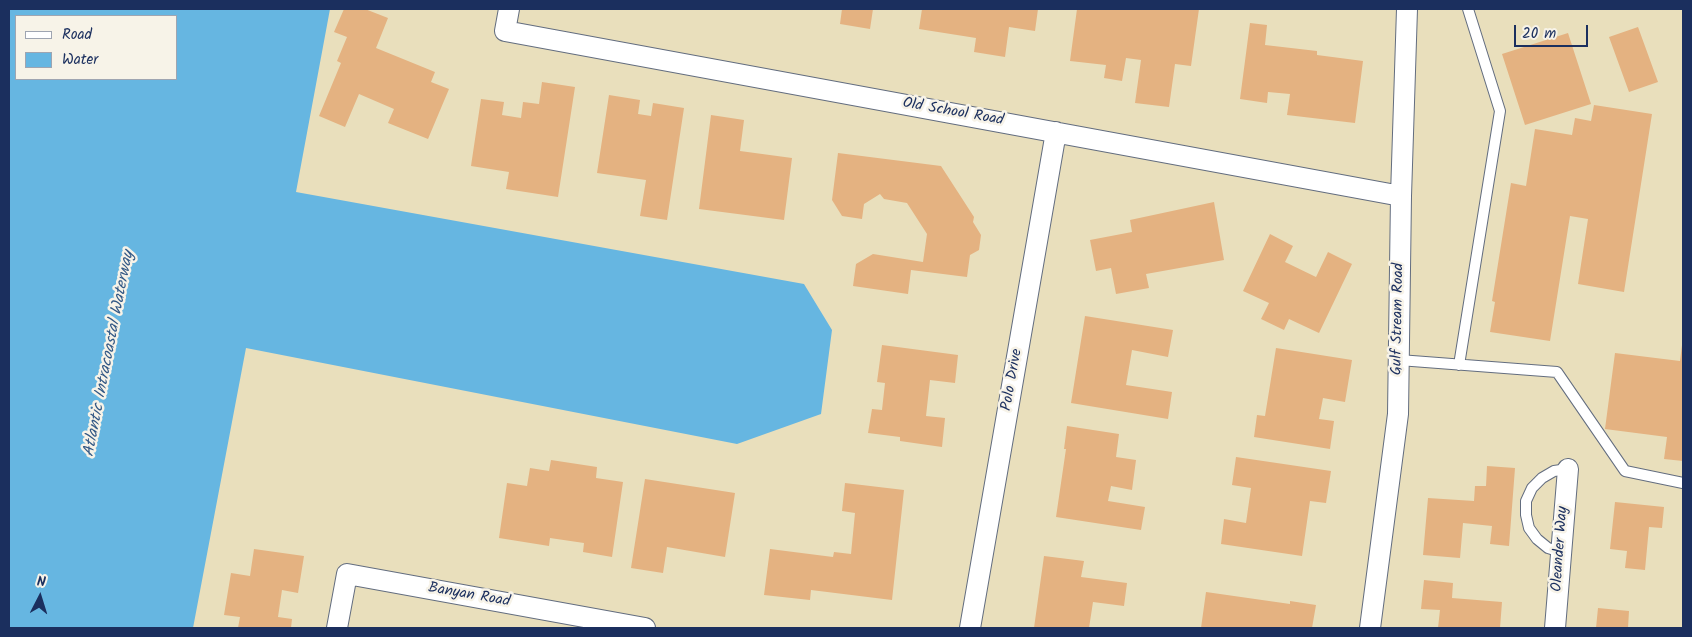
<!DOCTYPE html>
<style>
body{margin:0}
#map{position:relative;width:1692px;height:637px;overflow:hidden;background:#e9dfbc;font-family:Kalam,sans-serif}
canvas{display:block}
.frame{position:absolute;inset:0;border:10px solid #1b2f5e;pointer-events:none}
.legend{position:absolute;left:15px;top:15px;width:162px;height:65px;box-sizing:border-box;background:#f7f3e8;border:1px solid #9fa5b1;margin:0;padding:6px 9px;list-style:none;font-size:15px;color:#1b2f5e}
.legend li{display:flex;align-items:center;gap:10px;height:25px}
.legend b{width:25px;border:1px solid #9fa5b1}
.north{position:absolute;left:15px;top:572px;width:50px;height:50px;-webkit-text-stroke:4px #f7f3e8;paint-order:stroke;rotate:5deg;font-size:14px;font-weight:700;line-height:20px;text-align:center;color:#1b2f5e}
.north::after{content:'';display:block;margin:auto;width:18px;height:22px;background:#1b2f5e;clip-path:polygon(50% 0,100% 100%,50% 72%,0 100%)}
.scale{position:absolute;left:1514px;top:25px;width:74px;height:22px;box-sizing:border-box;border:2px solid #1b2f5e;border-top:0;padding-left:6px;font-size:15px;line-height:18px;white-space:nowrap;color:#1b2f5e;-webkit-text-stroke:4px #f7f3e8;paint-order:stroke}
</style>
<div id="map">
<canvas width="1692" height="637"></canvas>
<div class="frame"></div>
<ul class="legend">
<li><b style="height:6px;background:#fff"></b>Road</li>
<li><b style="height:14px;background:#66b6e1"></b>Water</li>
</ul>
<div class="north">N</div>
<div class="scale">20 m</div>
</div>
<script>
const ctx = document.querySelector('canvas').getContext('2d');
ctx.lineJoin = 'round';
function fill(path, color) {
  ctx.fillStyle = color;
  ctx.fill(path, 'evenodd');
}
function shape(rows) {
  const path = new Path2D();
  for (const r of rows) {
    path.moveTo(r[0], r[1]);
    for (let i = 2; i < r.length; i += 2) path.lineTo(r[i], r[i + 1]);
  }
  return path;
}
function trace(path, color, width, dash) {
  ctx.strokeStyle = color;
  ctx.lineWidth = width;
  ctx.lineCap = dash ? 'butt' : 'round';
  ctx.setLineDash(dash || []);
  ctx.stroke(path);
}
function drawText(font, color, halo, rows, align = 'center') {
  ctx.font = font + ' Kalam,sans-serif';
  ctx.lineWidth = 5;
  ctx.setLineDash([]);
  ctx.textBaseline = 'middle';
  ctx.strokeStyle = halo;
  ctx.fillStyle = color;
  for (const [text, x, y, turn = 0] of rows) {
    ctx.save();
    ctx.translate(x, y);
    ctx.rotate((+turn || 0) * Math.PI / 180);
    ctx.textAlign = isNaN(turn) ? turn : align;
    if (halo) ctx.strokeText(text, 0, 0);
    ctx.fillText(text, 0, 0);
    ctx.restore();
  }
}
fill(shape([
 [9,9,330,9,296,192,804,284,832,330,821,414,737,444,246,348,193,628,9,628],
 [16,16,176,16,176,79,16,79]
]), '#66b6e1');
fill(shape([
 [344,9,365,9,388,18,376,48,435,72,431,82,449,89,428,139,388,123,394,109,359,94,345,127,319,116,341,63,337,61,347,37,334,32],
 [842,9,873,9,870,29,840,24],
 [922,9,1038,9,1035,31,1009,27,1005,57,974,52,976,38,919,29],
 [1077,9,1199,9,1191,66,1175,64,1169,107,1135,103,1141,60,1126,58,1122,81,1104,78,1106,65,1070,61],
 [1250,23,1267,25,1265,45,1317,51,1317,55,1363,61,1355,123,1287,115,1290,94,1268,92,1267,103,1240,99],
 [1638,27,1658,82,1629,92,1609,37],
 [1568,33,1591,104,1525,125,1502,54],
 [542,82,575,87,558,197,506,189,509,172,471,166,481,99,504,102,502,115,521,118,523,102,539,104],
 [609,95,640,100,638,114,651,116,653,103,684,108,667,220,640,216,646,180,597,173],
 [1594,105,1652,114,1624,292,1578,284,1588,219,1570,216,1550,341,1490,332,1495,302,1492,301,1511,183,1526,186,1535,129,1572,135,1575,118,1591,121],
 [711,115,744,120,740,151,792,158,784,220,699,209],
 [838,153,941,166,974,217,973,222,981,235,979,250,970,255,967,277,911,270,908,294,853,286,856,264,873,254,923,262,927,234,907,203,884,199,880,194,864,204,862,219,842,216,832,200],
 [1214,202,1224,260,1146,274,1149,288,1116,294,1111,268,1096,271,1090,240,1132,232,1130,220],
 [1270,234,1293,246,1285,262,1316,277,1328,252,1352,264,1319,333,1289,319,1284,330,1261,319,1269,303,1243,291],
 [1085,316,1173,330,1168,357,1132,350,1126,385,1172,392,1168,419,1071,403],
 [882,345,958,355,955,383,930,380,926,416,945,418,942,447,900,441,900,437,868,433,872,409,882,410,885,383,877,382],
 [1682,345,1683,346,1683,461,1664,459,1667,437,1605,429,1615,353,1680,361],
 [1276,348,1352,360,1345,402,1323,398,1319,419,1334,421,1330,449,1254,437,1257,415,1265,416],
 [1067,426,1119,434,1116,457,1136,460,1132,490,1111,486,1108,501,1145,507,1141,530,1056,517,1066,449,1064,449],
 [1236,457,1331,471,1326,503,1310,501,1302,556,1221,544,1224,519,1246,523,1251,488,1232,485],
 [551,460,597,467,596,478,623,482,612,557,583,552,584,543,550,538,549,546,499,538,507,483,527,486,530,468,549,471],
 [1487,466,1515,468,1509,546,1490,544,1492,526,1463,523,1460,558,1423,555,1428,498,1474,501,1475,486,1486,486],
 [645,479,735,493,725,557,667,547,663,573,631,568],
 [845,483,904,490,892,600,811,590,810,600,764,595,770,549,833,557,834,552,851,554,855,513,842,511],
 [1615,502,1664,507,1662,528,1649,527,1645,570,1625,568,1627,551,1610,549],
 [254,549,304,556,298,593,282,590,278,617,292,619,291,628,238,628,240,617,224,615,231,573,250,576],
 [1044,556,1084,561,1081,577,1127,583,1124,606,1093,602,1089,628,1034,628],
 [1424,580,1453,583,1452,598,1502,602,1500,628,1438,628,1440,610,1421,609],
 [1206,592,1290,604,1290,601,1316,605,1312,628,1201,628],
 [1598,608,1629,611,1628,628,1596,628]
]), '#e4b281');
const lane = shape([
 [1399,360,1557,372,1625,471,1683,483],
 [1459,365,1500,111,1468,9],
 [1561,552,1548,548,1537,539,1529,528,1526,515,1526,501,1532,488,1542,478,1554,471,1568,469]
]);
const street = shape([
 [509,9,505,31,1401,196],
 [337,628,347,574,645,628],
 [970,628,1056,132],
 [1370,628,1398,414,1401,196,1407,9],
 [1555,628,1568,469]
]);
trace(lane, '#636d7f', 12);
trace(street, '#636d7f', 22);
trace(lane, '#fff', 10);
trace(street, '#fff', 20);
drawText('15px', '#1b2f5e', '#f7f3e8', [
 ["Old School Road",953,113,10],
 ["Gulf Stream Road",1399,319,-89],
 ["Polo Drive",1013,380,-80],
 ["Oleander Way",1561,549,-86],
 ["Banyan Road",469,596,10]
]);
drawText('italic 16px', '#325885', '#f7f3e8', [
 ["Atlantic Intracoastal Waterway",110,354,-79]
]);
</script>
